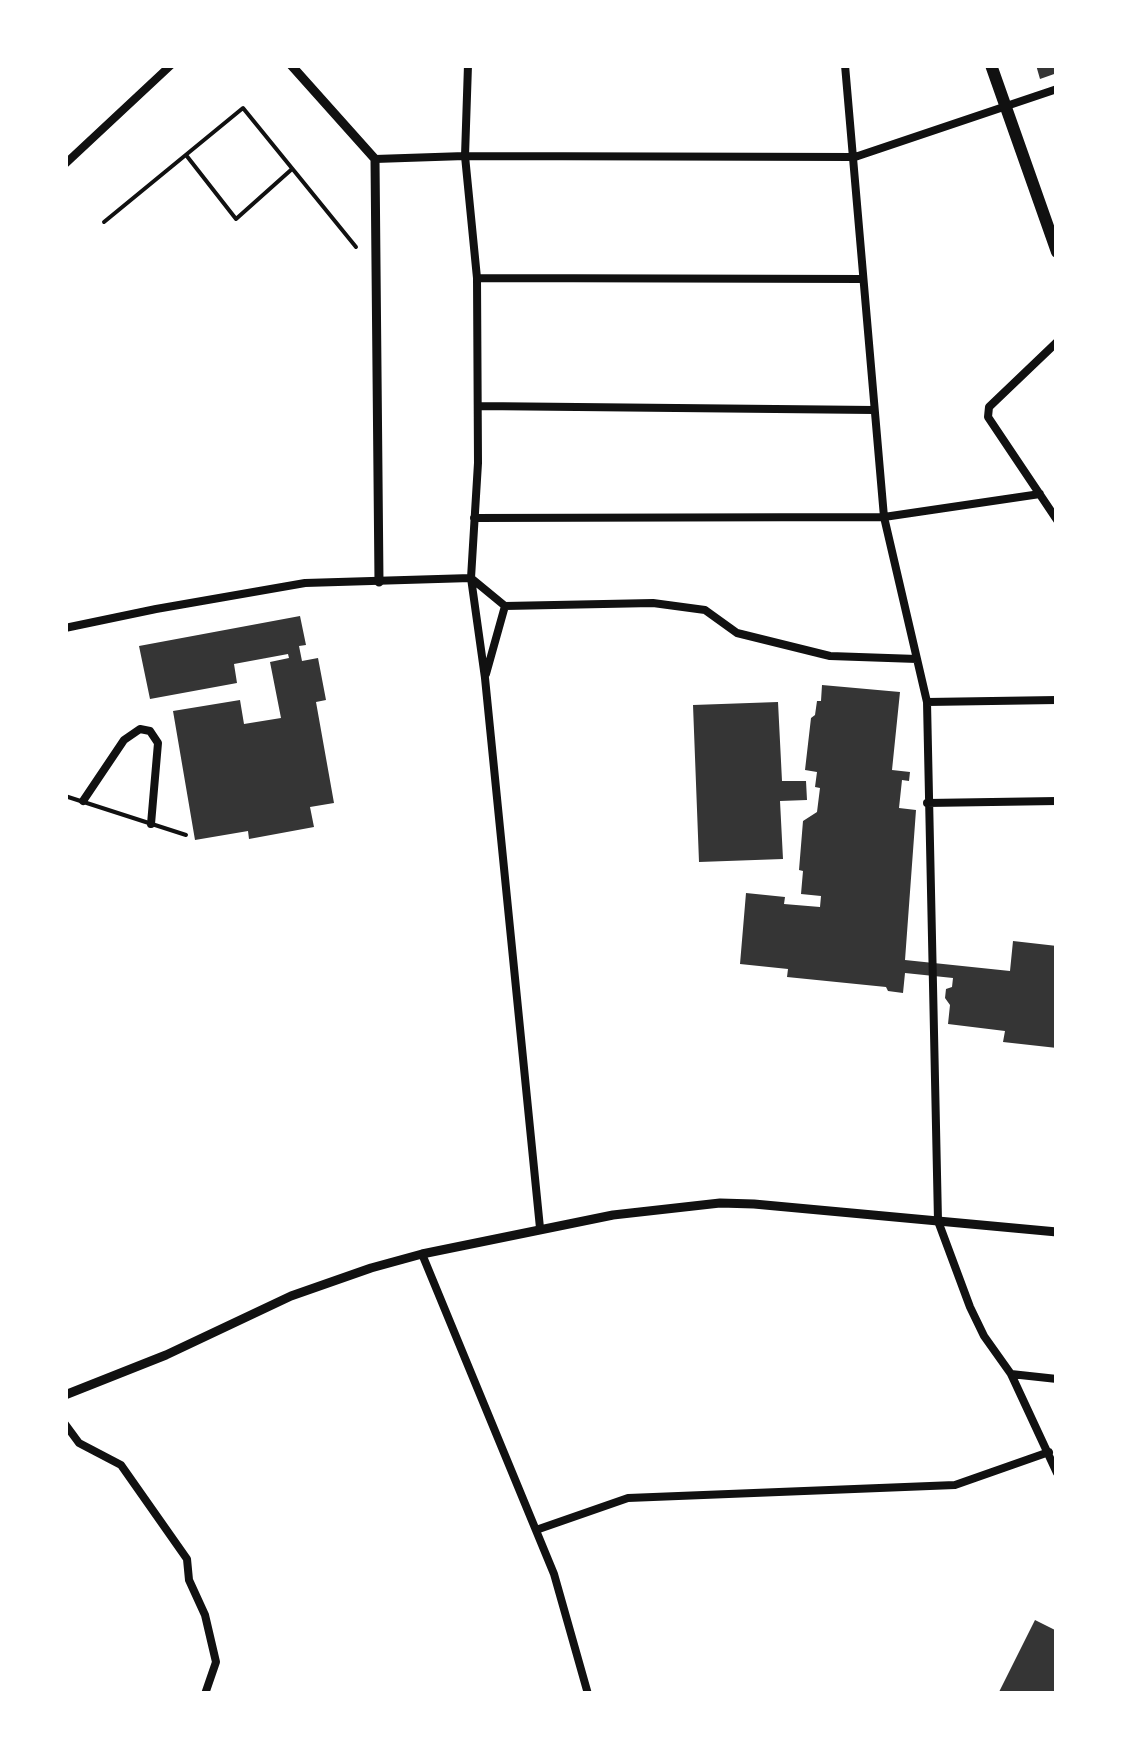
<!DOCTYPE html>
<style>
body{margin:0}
#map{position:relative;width:1122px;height:1759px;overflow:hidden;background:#fff;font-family:"Open Sans",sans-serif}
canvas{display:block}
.frame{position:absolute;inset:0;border:68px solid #fff;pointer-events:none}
</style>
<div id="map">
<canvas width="1122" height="1759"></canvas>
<div class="frame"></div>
</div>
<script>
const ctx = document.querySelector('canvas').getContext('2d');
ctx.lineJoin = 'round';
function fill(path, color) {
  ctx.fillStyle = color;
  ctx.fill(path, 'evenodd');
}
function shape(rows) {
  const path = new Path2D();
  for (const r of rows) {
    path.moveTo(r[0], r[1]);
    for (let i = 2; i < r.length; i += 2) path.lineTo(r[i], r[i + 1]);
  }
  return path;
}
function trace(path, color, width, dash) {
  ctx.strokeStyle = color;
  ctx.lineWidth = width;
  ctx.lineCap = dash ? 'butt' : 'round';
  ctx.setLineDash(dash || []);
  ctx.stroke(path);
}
fill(shape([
 [1036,65,1057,65,1057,73,1040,79],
 [300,616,306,645,299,646,302,661,318,658,326,700,316,702,334,803,310,807,314,827,249,839,248,831,195,840,173,711,240,700,244,724,281,718,270,662,289,658,288,654,234,664,237,683,150,699,139,646],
 [822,685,900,692,892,770,910,772,909,781,902,780,899,808,916,810,905,960,1010,971,1013,941,1057,946,1057,1048,1003,1042,1005,1031,948,1024,950,1005,945,998,946,989,952,987,953,978,905,973,903,993,888,991,886,987,787,977,788,969,740,964,746,893,785,897,784,904,820,907,821,896,801,894,803,871,799,870,803,821,817,812,820,788,815,787,817,772,805,770,811,718,815,715,817,701,821,701],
 [778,702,782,781,806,781,807,800,780,801,783,859,699,862,693,705],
 [1035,1620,1057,1631,1057,1694,998,1694]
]), '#353535');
trace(shape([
 [186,155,236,219,292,169],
 [104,222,243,108,356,247],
 [65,796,186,835]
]), '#111', 4);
trace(shape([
 [468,65,465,156,477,278,478,463,471,578,485,678,540,1228],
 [845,65,884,517,927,702,938,1221,970,1307,984,1336,1011,1374,1057,1473],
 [375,159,465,156,855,157,1057,89],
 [65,164,171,65],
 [477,278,863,279],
 [1057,342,989,407,988,417,1057,520],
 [478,406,874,410],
 [474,518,884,517,1040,494],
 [505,606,653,603,705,610,737,633,830,656,917,659],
 [65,628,156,609,305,583,471,578,505,606,486,674],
 [927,702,1057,700],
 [83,801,124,740,140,729,150,731,158,743,151,824],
 [927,803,1057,801],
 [422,1254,554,1574,588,1694],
 [1011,1374,1057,1379],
 [65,1424,79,1443,121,1465,187,1559,189,1580,205,1615,216,1662,205,1694],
 [536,1530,628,1498,955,1485,1049,1452]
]), '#111', 8);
trace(shape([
 [291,65,375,159,379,582],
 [65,1395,166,1355,291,1296,371,1268,422,1254,613,1215,720,1203,754,1204,1057,1232]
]), '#111', 9);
trace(shape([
 [991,65,1057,252]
]), '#111', 12);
</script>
